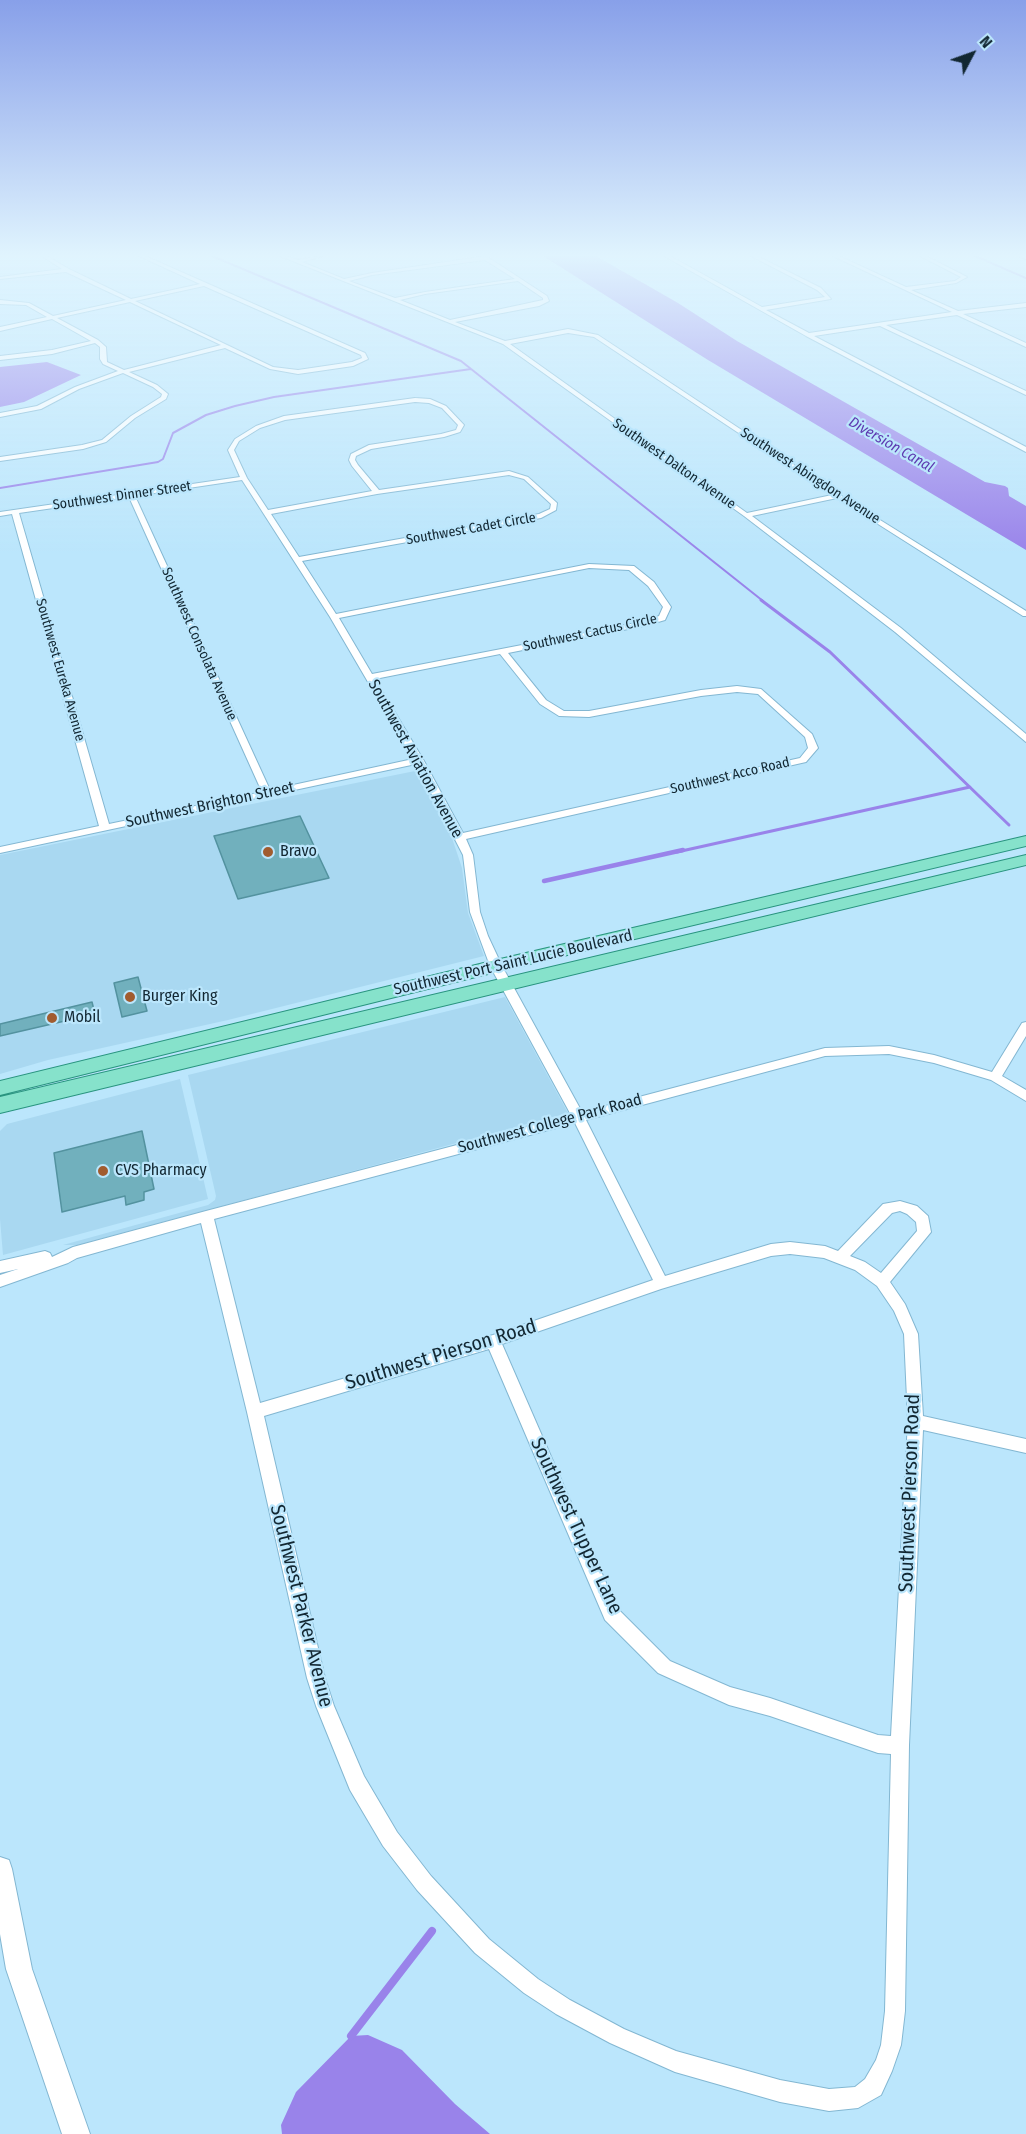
<!DOCTYPE html>
<style>
body{margin:0}
#map{position:relative;width:1026px;height:2134px;overflow:hidden;background:#bbe6fc;font-family:"Fira Sans Condensed",sans-serif}
canvas{display:block}
.north{position:absolute;left:942px;top:24px;width:60px;height:60px;-webkit-text-stroke:4px #bbe6fc;paint-order:stroke;rotate:49deg;font-size:16px;font-weight:700;line-height:24px;text-align:center;color:#122732}
.north::after{content:'';display:block;margin:auto;width:21px;height:27px;background:#122732;clip-path:polygon(50% 0,100% 100%,50% 72%,0 100%)}
</style>
<div id="map">
<canvas width="1026" height="2134"></canvas>
<div class="north">N</div>
</div>
<script>
const ctx = document.querySelector('canvas').getContext('2d');
ctx.lineJoin = 'round';
function fill(path, color) {
  ctx.fillStyle = color;
  ctx.fill(path, 'evenodd');
}
function shape(rows) {
  const path = new Path2D();
  for (const r of rows) {
    path.moveTo(r[0], r[1]);
    for (let i = 2; i < r.length; i += 2) path.lineTo(r[i], r[i + 1]);
  }
  return path;
}
function trace(path, color, width, dash) {
  ctx.strokeStyle = color;
  ctx.lineWidth = width;
  ctx.lineCap = dash ? 'butt' : 'round';
  ctx.setLineDash(dash || []);
  ctx.stroke(path);
}
function drawText(font, color, halo, rows, align = 'center') {
  ctx.font = font + ' "Fira Sans Condensed",sans-serif';
  ctx.lineWidth = 4.5;
  ctx.setLineDash([]);
  ctx.textBaseline = 'middle';
  ctx.strokeStyle = halo;
  ctx.fillStyle = color;
  for (const [text, x, y, turn = 0] of rows) {
    ctx.save();
    ctx.translate(x, y);
    ctx.rotate((+turn || 0) * Math.PI / 180);
    ctx.textAlign = isNaN(turn) ? turn : align;
    if (halo) ctx.strokeText(text, 0, 0);
    ctx.fillText(text, 0, 0);
    ctx.restore();
  }
}
fill(shape([
 [415,771,450,832,462,868,468,913,484,956,228,1020,48,1060,0,1074,0,855],
 [505,997,568,1113,78,1245,63,1245,208,1205,215,1200,216,1196,188,1075],
 [180,1079,208,1199,3,1255,0,1219,0,1131,7,1124]
]), '#a9d8f1');
fill(shape([
 [543,256,596,256,678,303,737,341,985,482,1005,486,1008,488,1009,496,1026,506,1026,550,708,360],
 [47,362,81,375,24,402,0,407,0,367],
 [368,2035,402,2050,455,2104,490,2134,282,2134,281,2125,296,2092,351,2036]
]), '#9983ea');
trace(shape([
 [212,256,461,361,763,601],
 [975,256,1026,278],
 [0,488,158,462,163,459,173,433,206,415,235,406,274,397,471,369]
]), '#9983ea', 2);
trace(shape([
 [761,600,830,652,1009,825],
 [677,852,970,787]
]), '#9983ea', 3);
trace(shape([
 [544,881,683,850]
]), '#9983ea', 4.5);
trace(shape([
 [351,2036,432,1931]
]), '#9983ea', 8);
const building = shape([
 [300,816,329,878,238,899,214,836,300,816],
 [138,977,147,1011,122,1017,114,983,138,977],
 [92,1002,95,1014,0,1036,0,1024,92,1002],
 [142,1131,154,1189,144,1192,144,1200,126,1205,125,1196,62,1212,54,1153,142,1131]
]);
fill(building, '#71b0bd');
trace(building, '#53929f', 1.5);
const minor = shape([
 [42,256,47,256,69,269,131,299,200,284,139,256,145,256,365,353,368,359,353,366,298,374,270,369,225,348,129,372,157,385,168,394,166,399,135,418,106,442,83,449,0,461,0,457,82,445,102,440,131,416,161,397,162,394,153,387,123,373,79,389,41,409,0,417,0,413,37,406,75,387,118,371,103,364,100,359,100,347,95,343,52,354,0,360,0,356,52,350,91,341,52,319,0,331,0,327,47,317,26,305,0,304,0,300,29,303,53,316,126,300,66,272,0,279,0,277,62,269,42,256],
 [204,286,361,355,362,358,352,362,298,370,273,367,135,301,204,286],
 [130,302,221,345,124,370,107,362,106,347,98,340,57,318,130,302],
 [280,256,286,256,298,260,322,256,302,262,344,279,372,273,486,256,547,296,549,301,539,306,455,322,505,341,568,329,598,335,840,495,1026,611,1026,616,1023,616,837,498,752,516,901,628,1026,734,1026,742,895,632,744,516,503,344,280,256],
 [485,260,515,279,425,292,395,298,349,281,372,275,485,260],
 [518,281,543,298,543,300,450,320,400,300,425,294,518,281],
 [568,333,594,337,832,495,747,513,510,344,568,333],
 [664,256,670,256,762,307,825,297,817,290,751,256,757,256,821,288,831,299,766,310,809,333,952,312,833,256,839,256,906,287,955,281,961,277,920,256,926,256,967,277,956,283,911,290,958,311,1026,303,1026,307,963,314,1026,343,1026,347,957,315,886,325,1026,391,1026,395,880,326,814,336,1026,447,1026,452,806,336,664,256],
 [1020,256,1026,256,1026,259,1020,257,1020,256],
 [415,398,430,399,446,406,464,425,460,432,444,437,371,449,356,456,355,460,358,465,379,490,509,471,528,477,557,503,556,510,541,518,302,561,336,614,589,564,634,566,654,582,671,607,665,620,648,625,508,653,546,700,564,711,589,711,701,690,737,686,761,689,812,734,818,748,806,762,466,839,473,855,480,912,488,936,502,966,582,1112,825,1048,889,1046,934,1055,992,1072,1022,1023,1026,1022,1026,1036,1002,1076,1026,1090,1026,1101,991,1080,934,1063,889,1054,825,1056,586,1120,665,1276,771,1244,790,1242,825,1246,838,1251,883,1204,900,1201,917,1206,928,1216,931,1232,890,1282,905,1304,918,1334,923,1416,1026,1439,1026,1453,923,1430,909,1745,905,2011,901,2045,892,2071,881,2095,858,2108,829,2111,780,2102,675,2072,610,2043,556,2014,524,1993,475,1953,417,1890,383,1846,350,1790,316,1706,307,1678,247,1412,201,1223,77,1258,68,1263,0,1287,0,1275,18,1269,0,1273,0,1261,45,1251,50,1253,52,1257,73,1247,206,1211,571,1115,490,966,470,912,463,855,416,764,0,853,0,847,99,826,12,514,0,516,0,512,240,477,228,450,235,439,256,426,284,416,415,398],
 [415,402,429,403,442,408,458,425,456,430,441,434,369,445,351,454,349,460,352,466,372,491,268,510,247,478,234,450,239,441,260,428,285,420,415,402],
 [509,475,524,479,551,504,550,509,539,514,299,557,271,514,377,494,509,475],
 [242,480,330,617,413,759,270,790,135,496,242,480],
 [129,497,262,792,109,824,19,513,129,497],
 [589,568,629,570,648,586,663,607,659,616,646,621,372,674,339,618,589,568],
 [500,654,540,704,559,716,589,717,701,696,737,692,758,694,805,737,808,748,800,758,463,833,424,761,375,679,500,654],
 [575,1123,653,1280,493,1335,260,1403,214,1219,575,1123],
 [900,1211,907,1214,916,1222,917,1231,881,1273,865,1262,850,1256,892,1213,900,1211],
 [790,1254,824,1258,855,1270,877,1286,894,1311,904,1334,908,1421,891,1736,878,1735,770,1698,730,1687,670,1661,617,1608,502,1344,661,1289,771,1256,790,1254],
 [489,1349,605,1620,658,1673,729,1705,770,1716,878,1753,891,1754,885,2011,881,2045,876,2060,865,2079,855,2087,829,2089,780,2080,676,2051,624,2029,570,2000,538,1979,489,1939,431,1876,397,1832,364,1776,334,1706,325,1678,264,1416,489,1349]
]);
const tertiary = shape([
 [0,1857,9,1860,12,1869,32,1969,90,2134,62,2134,6,1969,0,1934,0,1857]
]);
const primary = shape([
 [1026,836,1026,846,496,972,0,1095,0,1081,496,960,1026,836],
 [1026,855,1026,865,0,1113,0,1097,1026,855]
]);
trace(minor, '#83b7d2', 2);
trace(tertiary, '#83b7d2', 2);
trace(primary, '#29947f', 2);
fill(minor, '#fff');
fill(tertiary, '#fff');
fill(primary, '#86e2cb');
const sky = ctx.createLinearGradient(0, 0, 0, 555);
sky.addColorStop(0, '#88a0e9');
sky.addColorStop(0.46, '#e0f4fe');
sky.addColorStop(1, '#e0f4fe00');
ctx.fillStyle = sky;
ctx.fillRect(0, 0, 1026, 555);
for (const [x, y, r, color] of [
 [268,852,6,"#a15c2f"],
 [130,997,6,"#a15c2f"],
 [52,1018,6,"#a15c2f"],
 [103,1171,6,"#a15c2f"]
]) {
  const dot = new Path2D();
  dot.arc(x, y, r, 0, 2 * Math.PI);
  ctx.fillStyle = color;
  ctx.fill(dot);
  trace(dot, '#bbe6fc', 2);
}
drawText('14px', '#122732', '#bbe6fc', [
 ["Southwest Dalton Avenue",674,464,35],
 ["Southwest Abingdon Avenue",810,476,33],
 ["Southwest Dinner Street",122,496,-8],
 ["Southwest Cadet Circle",471,529,-10],
 ["Southwest Cactus Circle",590,633,-12],
 ["Southwest Consolata Avenue",199,644,66],
 ["Southwest Eureka Avenue",60,670,74],
 ["Southwest Acco Road",730,776,-13]
]);
drawText('italic 15px', '#5e3ab1', '#bbe6fc', [
 ["Diversion Canal",891,445,30]
]);
drawText('16px', '#122732', '#bbe6fc', [
 ["Southwest Aviation Avenue",415,759,61],
 ["Southwest Brighton Street",210,805,-12],
 ["Southwest Port Saint Lucie Boulevard",513,963,-13],
 ["Southwest College Park Road",550,1124,-15]
]);
drawText('16px', '#122732', '#bbe6fc', [
 ["Bravo",280,852],
 ["Burger King",142,997],
 ["Mobil",64,1018],
 ["CVS Pharmacy",115,1171]
], 'left');
drawText('20px', '#122732', '#bbe6fc', [
 ["Southwest Pierson Road",441,1355,-17],
 ["Southwest Pierson Road",910,1493,-88],
 ["Southwest Tupper Lane",576,1526,65],
 ["Southwest Parker Avenue",301,1606,76]
]);
</script>
